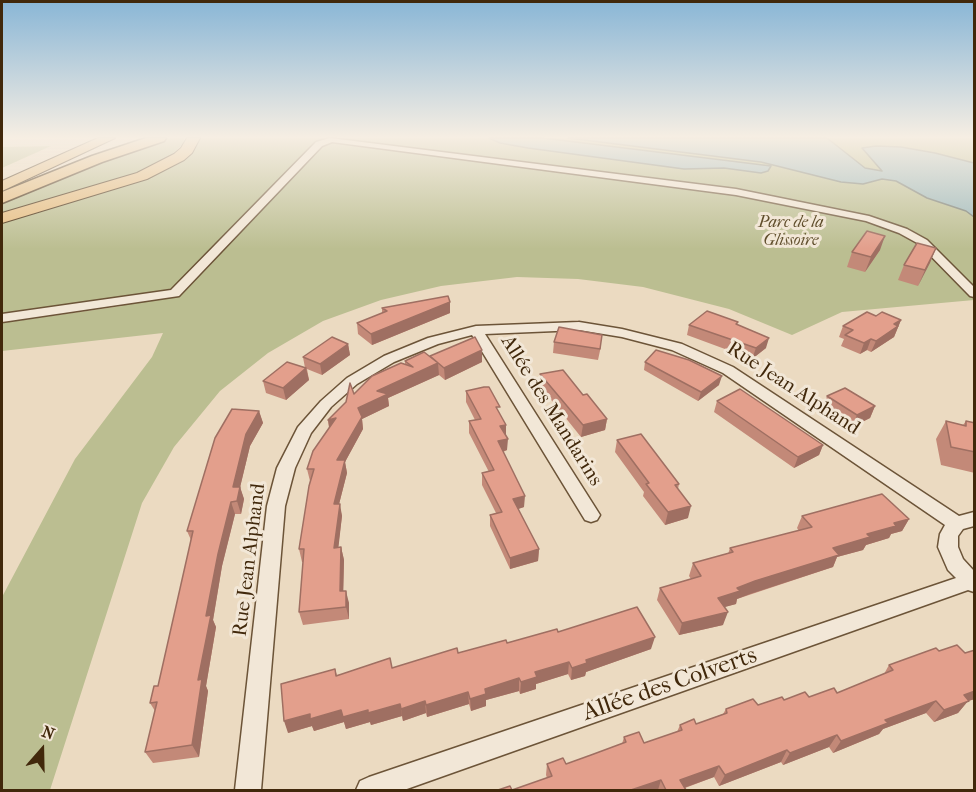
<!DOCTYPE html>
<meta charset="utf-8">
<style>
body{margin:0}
#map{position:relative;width:976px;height:792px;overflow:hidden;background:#ebdac1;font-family:"IM FELL French Canon",serif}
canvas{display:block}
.frame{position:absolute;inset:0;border:3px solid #41280b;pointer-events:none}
.north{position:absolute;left:12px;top:720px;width:60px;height:60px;-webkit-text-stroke:4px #f2e7d7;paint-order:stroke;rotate:20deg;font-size:16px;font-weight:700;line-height:24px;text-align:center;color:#41280b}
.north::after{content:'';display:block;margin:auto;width:21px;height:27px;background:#41280b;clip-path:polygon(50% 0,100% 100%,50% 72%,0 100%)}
</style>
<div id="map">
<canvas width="976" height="792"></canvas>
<div class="frame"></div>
<div class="north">N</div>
</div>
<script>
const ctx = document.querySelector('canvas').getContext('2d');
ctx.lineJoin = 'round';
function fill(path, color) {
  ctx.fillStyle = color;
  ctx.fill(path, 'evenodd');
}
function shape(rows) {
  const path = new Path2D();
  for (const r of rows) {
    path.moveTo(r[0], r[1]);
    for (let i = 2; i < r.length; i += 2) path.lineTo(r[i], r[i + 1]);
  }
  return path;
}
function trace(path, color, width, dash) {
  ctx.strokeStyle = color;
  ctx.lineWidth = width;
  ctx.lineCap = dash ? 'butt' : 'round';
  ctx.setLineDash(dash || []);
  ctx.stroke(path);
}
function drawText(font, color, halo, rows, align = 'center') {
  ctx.font = font + ' "IM FELL French Canon",serif';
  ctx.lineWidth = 6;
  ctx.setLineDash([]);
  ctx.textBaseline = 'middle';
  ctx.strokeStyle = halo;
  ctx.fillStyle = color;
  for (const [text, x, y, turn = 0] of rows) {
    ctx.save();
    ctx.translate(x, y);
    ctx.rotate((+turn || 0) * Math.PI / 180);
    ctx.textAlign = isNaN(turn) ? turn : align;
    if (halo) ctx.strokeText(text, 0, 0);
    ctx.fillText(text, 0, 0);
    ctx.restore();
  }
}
fill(shape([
 [170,138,185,138,183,144,169,157,143,171,2,215,2,203,73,172],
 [197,138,974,138,974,300,842,312,792,335,729,309,643,287,578,279,517,277,441,286,381,300,323,321,268,353,220,391,174,447,142,503,50,790,2,790,2,597,75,459,152,357,163,333,2,351,2,323,122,306,123,298,2,314,2,220,130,182,197,141],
 [51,146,2,168,2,147]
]), '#bbbe91');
const water = shape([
 [489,138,543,138,771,166,768,171,761,173,724,168,684,169,528,148,500,143,489,138],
 [568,138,827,138,865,168,882,171,862,148,876,146,901,147,935,153,974,163,974,217,966,211,927,198,896,181,882,179,863,184,841,182,761,162,568,138]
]);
fill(water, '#9bb8bb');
trace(water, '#777e75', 1.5);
const minor = shape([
 [330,138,736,189,869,216,907,229,927,240,974,287,974,297,970,296,919,244,899,233,866,221,736,195,332,142,322,146,179,296,2,322,2,314,171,290,316,142,330,138],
 [579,322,622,329,682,344,733,367,959,516,974,512,974,526,963,529,958,536,958,547,963,559,974,571,974,592,968,590,404,790,356,790,360,781,369,777,956,578,948,570,938,547,940,534,945,525,723,373,672,350,622,337,579,330,485,334,600,515,597,520,591,522,585,520,472,335,438,344,394,362,357,384,331,407,311,433,295,468,285,506,261,790,235,790,267,506,277,468,298,427,321,401,347,378,384,356,428,338,476,326,579,322]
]);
const trunk = shape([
 [98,138,115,138,2,191,2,181,98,138],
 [187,138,200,138,192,153,184,160,147,179,2,223,2,213,137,173,174,154,181,148,187,138]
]);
const motorway = shape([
 [146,138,166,138,164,141,102,162,2,203,2,192,92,156,146,138]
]);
trace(minor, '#6c5438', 3);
trace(trunk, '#41280b', 2);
trace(motorway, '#41280b', 3);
fill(minor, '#f2e7d7');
fill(trunk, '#e6bd80');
fill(motorway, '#e6bd80');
fill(shape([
 [936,248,918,286,898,280,904,265],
 [880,250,865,272,847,267,852,252],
 [382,308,450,313,372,345,358,334,357,323,382,313],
 [876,316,901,320,894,337,871,352,867,350,860,354,841,346,844,339,839,337,843,326],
 [737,324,766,348,752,359,687,335,689,325],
 [554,342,601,346,598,360,553,353],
 [348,344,350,355,322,375,307,369,309,380,286,400,266,393,263,381,305,368,303,357],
 [482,350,482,362,445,380,439,375,388,398,389,406,362,419,363,429,345,462,347,473,339,504,342,516,338,547,341,547,344,560,343,591,349,603,349,619,303,625,299,612,303,562,302,562,299,549,310,481,307,469,329,428,328,420,354,394,405,365,405,361],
 [645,362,719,385,698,401,644,370],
 [540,374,583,395,607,419,605,430,581,437,540,386],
 [466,391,500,414,506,436,507,450,503,452,524,507,518,509,539,549,538,561,510,569,490,526,490,515,496,513,482,485,482,473,489,472,469,433,469,421,475,420,466,402],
 [827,396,875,406,870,418,852,427,823,408],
 [717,401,823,445,819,455,794,468,714,412],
 [259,411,263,423,250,446,240,487,244,499,241,514,235,514,222,566,213,620,216,627,206,686,208,691,199,757,153,763,145,752,155,711,150,703,158,686,191,540,187,531],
 [946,421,963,425,966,421,975,423,975,473,941,465,936,439],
 [617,440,679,484,678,489,688,518,665,525,643,496,644,492,615,452],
 [802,516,909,519,902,531,891,534,889,538,866,545,863,550,837,557,833,567,737,599,736,604,724,607,723,625,679,635,657,600,660,588,691,579,689,576,693,563,728,554,730,548,799,531,797,528],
 [558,632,651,649,586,672,585,676,571,680,568,674,536,684,536,689,520,694,519,691,486,700,486,706,471,711,469,704,427,717,426,713,403,721,402,716,371,725,370,722,346,729,344,722,314,731,312,726,288,733,335,669,337,675,392,668],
 [975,650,975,699,968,701,958,713,934,722,926,713,883,729,879,734,833,753,829,747,783,765,781,762,719,786,714,777,685,788,686,790,498,790,512,790,547,778,546,775,547,764,566,764,622,744,624,737,644,743,677,732,680,725,696,724,723,714,726,709,837,693,884,674,889,665,939,651,965,653]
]), '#c38978');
fill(shape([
 [885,236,880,250,865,272,871,257],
 [936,248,930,263,918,286,925,270],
 [450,302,450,313,372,345,371,334],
 [901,320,894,337,871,352,876,341,894,324],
 [769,338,766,348,752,359,756,348],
 [871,339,867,350,860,354,864,343],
 [348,344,350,355,322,375,320,364],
 [482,350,482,362,445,380,444,368],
 [438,363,439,375,388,398,389,406,362,419,363,429,345,462,347,473,336,516,334,504,337,460,358,408,377,391],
 [306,368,309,380,286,400,283,388],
 [722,376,719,385,698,401,701,392],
 [875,406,870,418,852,427,857,415],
 [259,411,263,423,250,446,237,500,233,487,246,434],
 [336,418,330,432,328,420],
 [607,419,605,430,581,437,583,425],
 [506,425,506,436,500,426],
 [508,439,507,450,498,453,498,441],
 [823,445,819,455,794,468,798,457],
 [240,487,244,499,241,514,237,501],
 [525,496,524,507,512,511,513,499],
 [231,502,235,514,222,566,213,620,216,627,206,686,208,691,199,757,192,745,198,680,206,616,218,554],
 [340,504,342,516,337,560,334,548],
 [691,506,688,518,665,525,668,512],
 [909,519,902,531,891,534,889,538,866,545,863,550,837,557,833,567,750,594,737,599,736,604,714,610,718,598,737,588,867,534,894,523],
 [341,547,344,560,343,604,340,591],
 [539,549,538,561,510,569,510,558],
 [346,591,349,603,349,619,346,607],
 [728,612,723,625,679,635,682,623],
 [655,637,651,649,586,672,585,676,571,680,572,668,586,660],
 [569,662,568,674,536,684,536,689,520,694,521,682,535,672],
 [519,678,519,691,486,700,486,706,471,711,470,699,485,689],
 [975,691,975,699,968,701,958,713,934,722,944,710,964,695],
 [468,692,469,704,427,717,426,705],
 [425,701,426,713,403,721,401,709],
 [936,701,926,713,883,729,879,734,833,753,841,741,885,720],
 [400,704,402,716,371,725,370,722,346,729,344,722,314,731,312,726,288,733,284,721,310,714],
 [837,735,829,747,783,765,790,753],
 [787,750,781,762,719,786,725,775],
 [719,766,714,777,678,790,680,780],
 [661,780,658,790,631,790]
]), '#9f6f62');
const building = shape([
 [867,231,885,236,871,257,852,252,867,231],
 [917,243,936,248,925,270,904,265,917,243],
 [448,296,450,302,371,334,357,323,387,311,382,308,448,296],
 [707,311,738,322,736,324,769,338,756,348,689,325,707,311],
 [867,312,876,316,882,312,901,320,894,324,898,326,876,341,871,339,864,343,845,335,853,330,843,326,867,312],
 [559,327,602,335,600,349,554,342,559,327],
 [332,337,348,344,320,364,303,357,332,337],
 [475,337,482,350,444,368,430,356,475,337],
 [656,350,689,360,722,376,701,392,645,362,656,350],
 [424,352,438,363,377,391,388,394,358,408,362,417,337,460,345,460,334,504,340,504,334,548,341,547,340,591,346,591,346,607,299,612,304,549,299,549,309,486,314,469,307,469,313,451,336,418,328,420,346,402,350,383,354,394,372,376,401,363,413,367,405,361,424,352],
 [287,362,306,368,283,388,263,381,287,362],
 [563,370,583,395,587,394,607,419,583,425,540,374,563,370],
 [484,387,489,387,500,407,496,407,506,425,500,426,508,439,498,441,525,496,513,499,539,549,510,558,490,515,502,512,482,473,494,470,469,421,481,419,466,391,484,387],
 [845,388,875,406,857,415,827,396,845,388],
 [740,389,823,445,798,457,717,401,740,389],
 [232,409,259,411,246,434,233,487,240,487,237,501,231,502,218,554,206,616,211,615,198,680,202,679,192,745,145,752,157,702,150,703,154,686,158,686,193,531,187,531,215,438,232,409],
 [946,421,966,426,966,421,975,423,975,452,951,447,946,421],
 [641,434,679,484,675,485,691,506,668,512,646,484,649,483,617,440,641,434],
 [882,494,909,519,894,523,896,526,867,534,870,537,833,548,839,555,755,581,737,588,740,591,718,598,728,612,682,623,660,588,701,576,693,563,733,552,730,548,812,527,802,516,882,494],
 [637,607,655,637,586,660,587,663,572,668,569,662,535,672,537,677,521,682,519,678,485,689,486,694,470,699,468,692,426,705,425,701,401,709,400,704,368,713,368,710,343,717,341,710,310,719,310,714,284,721,281,684,335,669,336,676,390,658,392,668,457,648,458,653,506,640,507,643,557,629,558,632,637,607],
 [957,645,965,653,975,650,975,691,964,695,969,701,944,710,936,701,885,720,888,723,841,741,837,735,790,753,787,750,725,775,719,766,680,780,686,790,666,790,661,780,631,790,498,790,510,786,512,790,552,776,547,764,563,758,566,764,591,755,626,742,624,737,639,732,644,743,682,730,680,725,694,719,696,724,727,713,726,709,753,699,758,705,782,697,784,700,805,692,809,697,834,688,837,693,893,670,889,665,936,648,939,651,957,645]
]);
fill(building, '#e39f8c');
trace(building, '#9f6f62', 1.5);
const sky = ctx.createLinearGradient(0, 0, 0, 249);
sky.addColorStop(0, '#89b6d6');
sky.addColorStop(0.55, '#f6eee3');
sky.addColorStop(1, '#f6eee300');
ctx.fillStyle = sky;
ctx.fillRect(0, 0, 976, 249);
drawText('italic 16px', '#604e2c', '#f2e7d7', [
 ["Parc de la",791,223],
 ["Glissoire",791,241]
]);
drawText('20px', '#41280b', '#f2e7d7', [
 ["Rue Jean Alphand",793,389,33],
 ["Allée des Mandarins",551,411,58],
 ["Rue Jean Alphand",250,560,-83]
]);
drawText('24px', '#41280b', '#f2e7d7', [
 ["Allée des Colverts",670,685,-19]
]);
</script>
